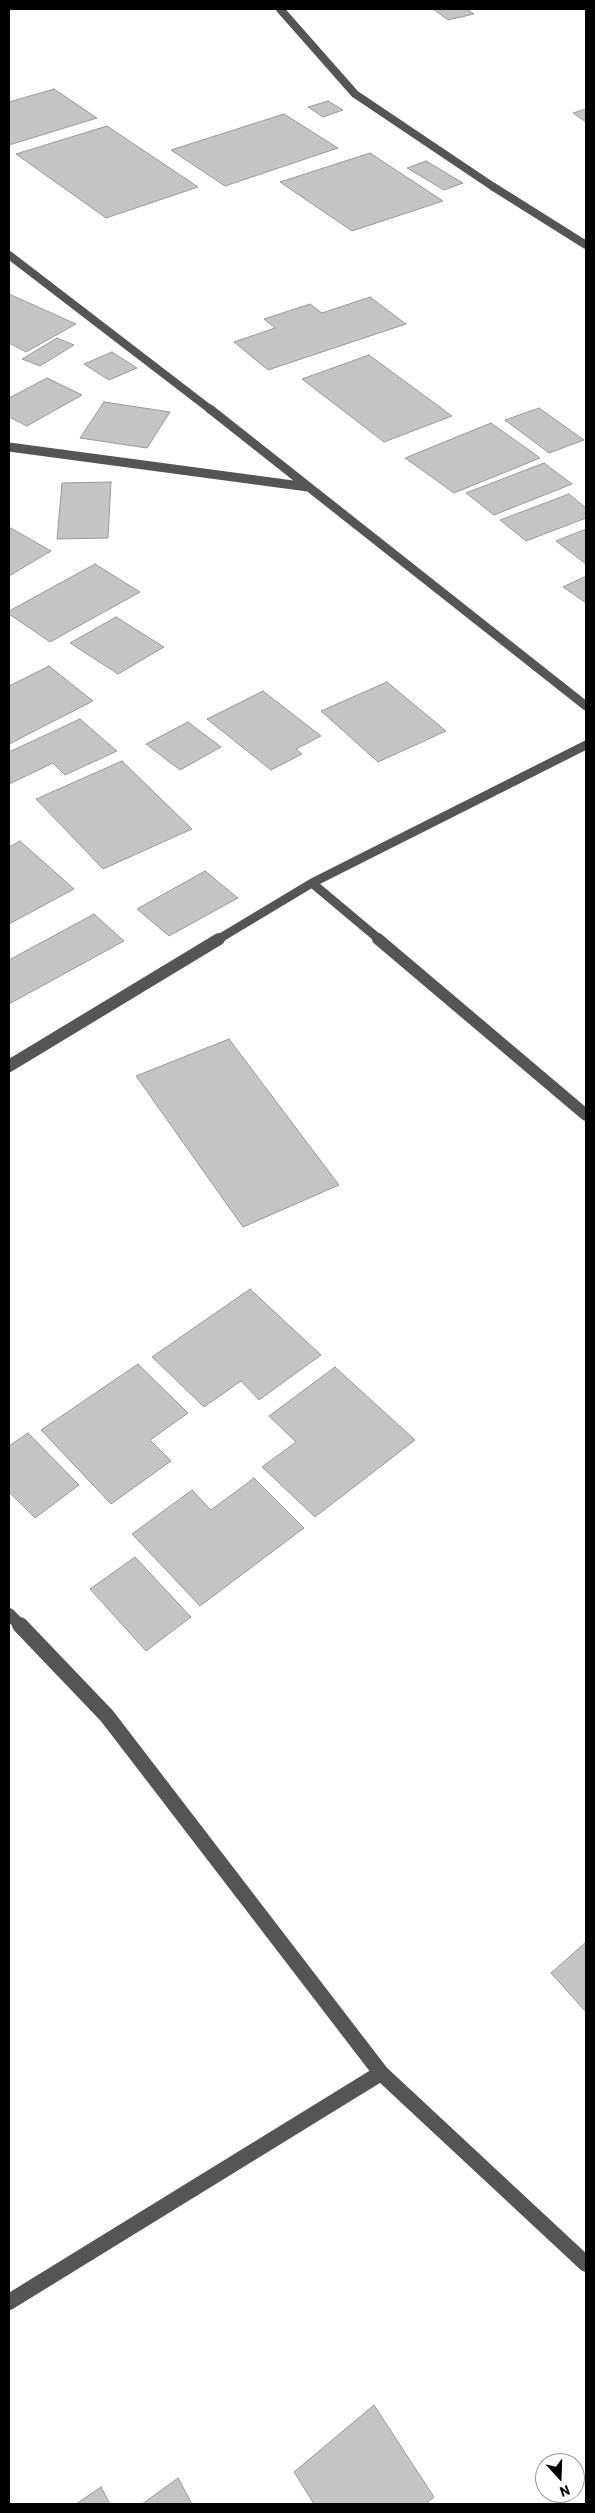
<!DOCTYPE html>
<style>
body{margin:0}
#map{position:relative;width:595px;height:2513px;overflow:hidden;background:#fff;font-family:Barlow,sans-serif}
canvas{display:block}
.frame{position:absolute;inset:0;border:10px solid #000;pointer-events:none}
.north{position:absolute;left:535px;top:2453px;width:50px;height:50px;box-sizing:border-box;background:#fff;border:1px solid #999;border-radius:50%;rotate:160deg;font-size:14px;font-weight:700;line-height:20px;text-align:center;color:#000}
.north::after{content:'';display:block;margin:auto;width:18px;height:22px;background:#000;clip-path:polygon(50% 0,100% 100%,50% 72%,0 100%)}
</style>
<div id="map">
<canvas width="595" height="2513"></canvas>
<div class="frame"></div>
<div class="north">N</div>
</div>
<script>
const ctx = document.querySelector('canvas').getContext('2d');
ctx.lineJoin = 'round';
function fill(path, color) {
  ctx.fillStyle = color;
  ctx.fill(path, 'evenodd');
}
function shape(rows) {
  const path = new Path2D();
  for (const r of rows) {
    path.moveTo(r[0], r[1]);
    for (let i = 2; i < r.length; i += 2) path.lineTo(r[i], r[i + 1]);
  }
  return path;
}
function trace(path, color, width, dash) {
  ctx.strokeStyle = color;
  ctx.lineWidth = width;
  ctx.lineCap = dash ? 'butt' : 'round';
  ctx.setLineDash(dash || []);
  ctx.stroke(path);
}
const building = shape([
 [433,9,467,9,474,14,448,20,433,9],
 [54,89,97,118,9,145,9,102,54,89],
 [328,101,343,110,323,117,308,107,328,101],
 [586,109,586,122,573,113,586,109],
 [284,114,338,148,225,186,171,150,284,114],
 [107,126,198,187,106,218,16,154,107,126],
 [370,153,443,201,352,231,280,182,370,153],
 [426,161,463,183,444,190,407,168,426,161],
 [9,294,76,324,26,352,9,343,9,294],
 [370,297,406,324,268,370,234,342,275,328,264,319,310,304,322,313,370,297],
 [57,338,74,345,40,366,22,359,57,338],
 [112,352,137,368,109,380,84,364,112,352],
 [369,355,452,416,384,442,302,379,369,355],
 [47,378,82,395,27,426,9,417,9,398,47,378],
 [104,402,170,412,147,448,80,438,104,402],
 [539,408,584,440,549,453,505,420,539,408],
 [491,423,540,458,454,493,405,458,491,423],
 [544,463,572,484,494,515,466,493,544,463],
 [111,482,108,538,57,539,62,483,111,482],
 [569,494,586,508,586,518,526,541,500,520,569,494],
 [9,527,51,551,9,576,9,527],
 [586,529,586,564,556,541,586,529],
 [95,564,140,592,50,642,9,614,9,611,95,564],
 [586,576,586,603,563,587,586,576],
 [116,617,164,647,118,674,70,643,116,617],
 [49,666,93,701,9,744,9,686,49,666],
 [387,682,446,731,378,762,321,711,387,682],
 [263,691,321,736,296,749,302,754,271,770,207,719,263,691],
 [80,719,117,751,65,775,53,763,9,784,9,752,80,719],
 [188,722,221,747,180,770,146,744,188,722],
 [122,761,192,829,103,869,36,799,122,761],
 [20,841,74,889,9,924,9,847,20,841],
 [205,871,238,898,169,936,137,909,205,871],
 [94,914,124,941,9,1004,9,960,94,914],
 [229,1039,339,1185,243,1227,136,1076,229,1039],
 [250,1289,321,1355,259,1400,241,1381,204,1407,152,1357,250,1289],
 [138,1364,188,1413,150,1440,171,1461,111,1504,41,1430,138,1364],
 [335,1367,415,1440,315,1517,262,1467,296,1442,269,1416,335,1367],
 [28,1433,79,1485,35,1518,9,1492,9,1446,28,1433],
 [254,1478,304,1528,200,1606,132,1534,192,1490,211,1510,254,1478],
 [135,1557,191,1617,146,1651,90,1589,135,1557],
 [586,1942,586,2012,551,1973,586,1942],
 [374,2405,434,2497,426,2504,314,2504,294,2472,374,2405],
 [178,2478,192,2504,142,2504,178,2478],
 [101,2487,110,2504,76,2504,101,2487]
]);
fill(building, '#c4c4c4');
trace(building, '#999', 1);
trace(shape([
 [280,9,355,94,492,186,586,245],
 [9,255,211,410]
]), '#555', 8);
trace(shape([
 [210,409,586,706],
 [9,447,308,487],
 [312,883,380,940],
 [217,940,312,883,586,745]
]), '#555', 9);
trace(shape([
 [378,939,586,1115],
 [9,1066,219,939],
 [9,1614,21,1626]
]), '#555', 12);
trace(shape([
 [20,1625,107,1716,381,2073,586,2264],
 [9,2302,381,2073]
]), '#555', 16);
</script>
